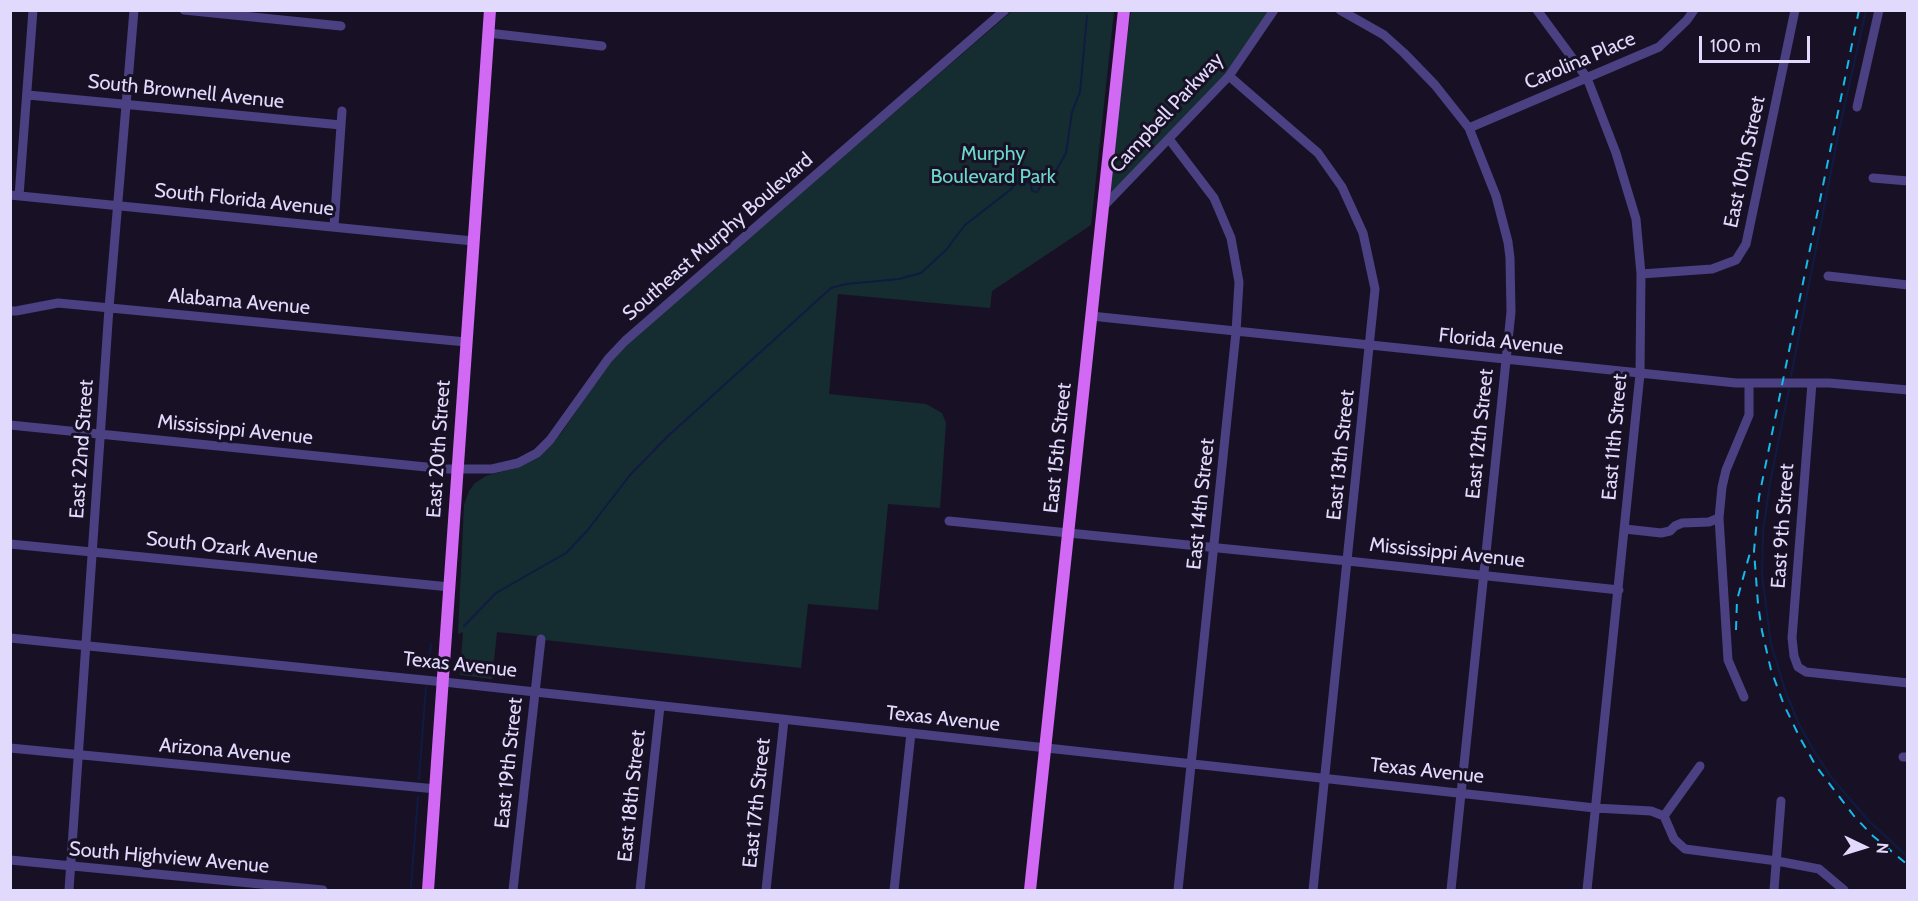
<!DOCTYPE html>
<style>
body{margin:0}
#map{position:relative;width:1918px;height:901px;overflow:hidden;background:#181126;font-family:Cabin,sans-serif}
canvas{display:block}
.frame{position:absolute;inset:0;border:12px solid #e2dafc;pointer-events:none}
.north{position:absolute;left:1834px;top:817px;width:60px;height:60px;-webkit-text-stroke:4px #181126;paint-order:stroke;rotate:94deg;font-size:16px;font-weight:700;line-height:24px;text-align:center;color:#e2dafc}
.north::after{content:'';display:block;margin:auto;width:21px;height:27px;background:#e2dafc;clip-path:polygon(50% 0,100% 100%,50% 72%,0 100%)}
.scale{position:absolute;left:1699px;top:36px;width:111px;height:27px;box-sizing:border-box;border:3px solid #e2dafc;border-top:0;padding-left:8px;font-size:18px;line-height:21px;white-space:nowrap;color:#e2dafc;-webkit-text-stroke:4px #181126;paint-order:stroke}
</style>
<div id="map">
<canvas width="1918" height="901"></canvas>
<div class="frame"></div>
<div class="north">N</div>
<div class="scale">100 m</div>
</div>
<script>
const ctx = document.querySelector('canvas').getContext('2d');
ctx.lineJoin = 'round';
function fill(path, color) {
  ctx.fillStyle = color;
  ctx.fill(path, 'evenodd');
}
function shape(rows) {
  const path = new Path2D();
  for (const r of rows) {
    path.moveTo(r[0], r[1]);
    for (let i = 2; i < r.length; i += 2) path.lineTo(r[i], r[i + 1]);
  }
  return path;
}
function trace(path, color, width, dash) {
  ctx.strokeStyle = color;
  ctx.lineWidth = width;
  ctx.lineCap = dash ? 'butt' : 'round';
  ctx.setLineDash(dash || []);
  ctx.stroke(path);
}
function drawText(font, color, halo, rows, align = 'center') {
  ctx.font = font + ' Cabin,sans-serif';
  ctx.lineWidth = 6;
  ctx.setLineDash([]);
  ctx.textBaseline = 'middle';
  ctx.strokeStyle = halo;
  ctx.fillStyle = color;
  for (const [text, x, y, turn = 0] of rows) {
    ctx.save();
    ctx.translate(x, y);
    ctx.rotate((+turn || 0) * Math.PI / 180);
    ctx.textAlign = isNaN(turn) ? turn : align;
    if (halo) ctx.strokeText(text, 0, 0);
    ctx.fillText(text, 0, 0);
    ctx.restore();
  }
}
fill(shape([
 [1012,11,1114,11,1091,225,992,291,990,308,838,294,829,394,926,404,942,413,946,423,940,508,888,504,878,610,808,604,801,668,545,640,545,637,497,632,492,679,460,675,463,632,458,634,464,505,469,491,475,483,486,476,516,468,547,449,562,432,608,365,632,339],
 [1131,11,1274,11,1229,76,1103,208]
]), '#152d30');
trace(shape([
 [1791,376,1840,126,1866,10],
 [1789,389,1770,483,1763,532,1762,575,1771,644,1786,693,1799,724,1814,751,1831,777,1867,819,1908,857],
 [464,626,496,593,566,553,587,531,630,475,667,437,831,288,846,284,899,279,921,273,946,250,965,225,1010,190,1017,183,1028,182,1031,185,1032,191,1037,192,1044,181,1057,169,1066,153,1072,112,1080,92,1087,16],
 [428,669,431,644],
 [419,779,426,687],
 [411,887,418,797]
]), '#0f1b42', 2);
trace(shape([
 [184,10,341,26],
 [1340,10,1384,35,1404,53,1435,85,1469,128,1496,196,1508,242,1510,258,1511,312,1451,890],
 [1537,10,1587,78,1616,153,1636,219,1641,274,1640,374,1587,890],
 [488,33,602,46],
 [1229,76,1318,153,1342,187,1363,233,1375,289,1313,890],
 [28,95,341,125],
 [1857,107,1879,10],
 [1469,128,1659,47,1687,20,1694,10],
 [1169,139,1214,198,1231,238,1239,282,1236,332,1178,890],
 [1873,178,1908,181],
 [10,195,473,241],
 [19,196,33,10],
 [1103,207,1229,76,1274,10],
 [334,227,342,111],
 [1641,274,1712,269,1736,260,1746,244,1795,10],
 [1828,276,1908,285],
 [10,311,16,311,58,303,466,342],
 [1091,316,1736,383,1829,383,1908,390],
 [1812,383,1792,638,1794,656,1798,667,1806,672,1908,683],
 [10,425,446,469,492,469,518,463,537,453,550,440,608,359,625,341,1005,10],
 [949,521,1348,561,1619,590],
 [1625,529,1661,533,1670,531,1675,526,1682,523,1709,522,1719,518],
 [10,544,450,587],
 [10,638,444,682,1595,808,1651,811,1664,816,1674,839,1685,849,1777,861,1819,869,1844,890],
 [1744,697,1728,660,1719,518,1722,487,1726,470,1749,415,1749,383],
 [10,748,436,789],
 [1903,757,1908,757],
 [1664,816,1700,766],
 [10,860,323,890],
 [69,890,109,308,134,10],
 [513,890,541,639],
 [640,890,660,706],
 [766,890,784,720],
 [894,890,911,733],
 [1774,890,1781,801]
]), '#4b4082', 9);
trace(shape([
 [428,890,490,10],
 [1030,890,1124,10]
]), '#d269f4', 12);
trace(shape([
 [1859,10,1759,497,1754,551,1758,604,1762,631,1771,670,1784,705,1800,738,1816,766,1854,816,1873,836,1908,865],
 [1736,630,1737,600,1751,549]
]), '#15bced', 2, [9, 8]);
drawText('20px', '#e2dafc', '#181126', [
 ["Carolina Place",1580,61,-23],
 ["South Brownell Avenue",186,92,6],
 ["Campbell Parkway",1167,113,-47],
 ["East 10th Street",1745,162,-78],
 ["South Florida Avenue",244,200,6],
 ["Southeast Murphy Boulevard",718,237,-41],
 ["Alabama Avenue",239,302,5],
 ["Florida Avenue",1501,342,6],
 ["Mississippi Avenue",235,430,6],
 ["East 12th Street",1480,434,-84],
 ["East 11th Street",1615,437,-85],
 ["East 15th Street",1058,448,-84],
 ["East 22nd Street",82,449,-86],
 ["East 20th Street",439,449,-86],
 ["East 13th Street",1341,455,-84],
 ["East 14th Street",1201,504,-84],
 ["East 9th Street",1783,526,-86],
 ["South Ozark Avenue",232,548,6],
 ["Mississippi Avenue",1447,553,6],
 ["Texas Avenue",460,665,6],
 ["Texas Avenue",943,719,6],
 ["Arizona Avenue",225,751,5],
 ["East 19th Street",509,763,-84],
 ["Texas Avenue",1427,771,6],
 ["East 18th Street",632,796,-84],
 ["East 17th Street",757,803,-84],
 ["South Highview Avenue",169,858,5]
]);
drawText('20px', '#6ad7ca', '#181126', [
 ["Murphy",993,154],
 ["Boulevard Park",993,177]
]);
</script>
